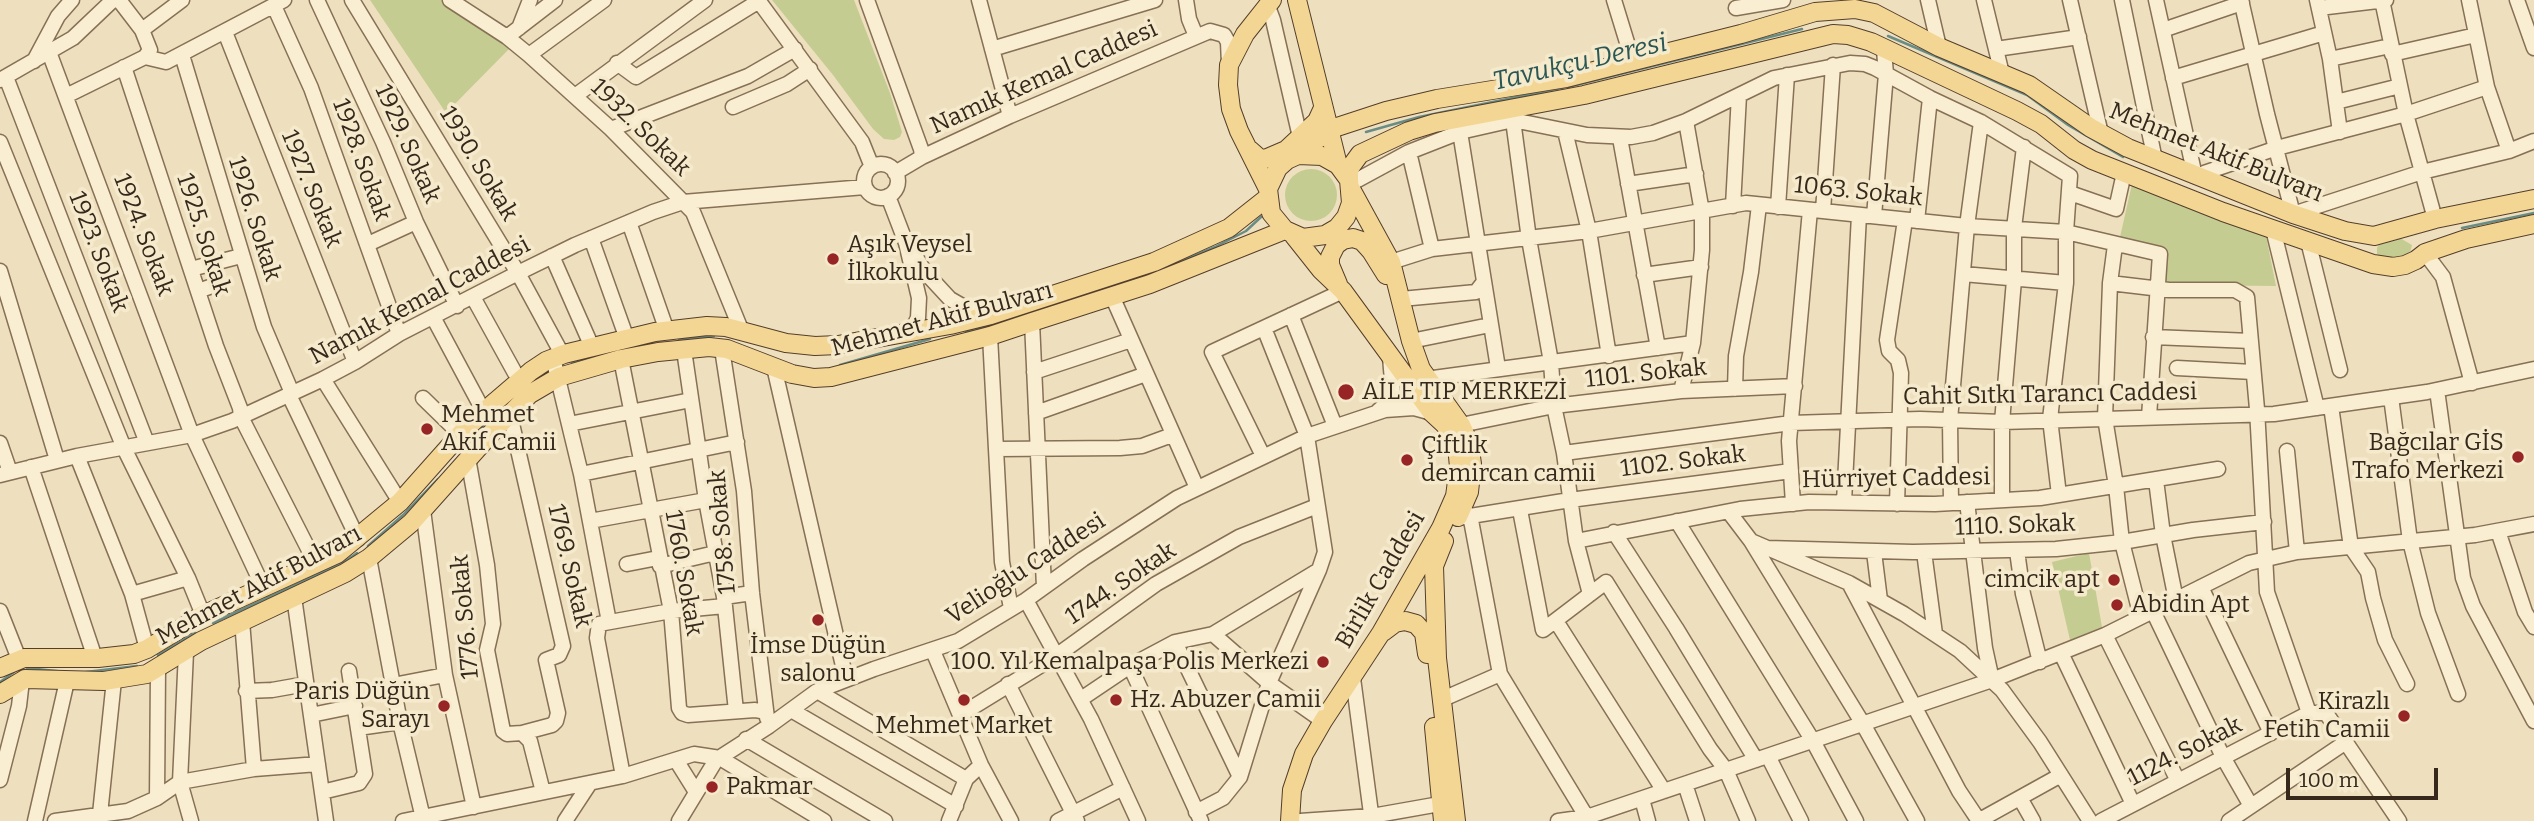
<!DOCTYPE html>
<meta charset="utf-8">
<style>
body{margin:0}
#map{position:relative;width:2534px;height:821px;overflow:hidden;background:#eee0be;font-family:Bitter,serif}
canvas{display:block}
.scale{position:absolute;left:2286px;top:768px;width:152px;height:32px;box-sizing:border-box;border:4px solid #36281b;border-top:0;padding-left:9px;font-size:21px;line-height:24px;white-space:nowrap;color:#36281b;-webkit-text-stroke:5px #f6eacd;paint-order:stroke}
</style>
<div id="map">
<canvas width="2534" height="821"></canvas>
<div class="scale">100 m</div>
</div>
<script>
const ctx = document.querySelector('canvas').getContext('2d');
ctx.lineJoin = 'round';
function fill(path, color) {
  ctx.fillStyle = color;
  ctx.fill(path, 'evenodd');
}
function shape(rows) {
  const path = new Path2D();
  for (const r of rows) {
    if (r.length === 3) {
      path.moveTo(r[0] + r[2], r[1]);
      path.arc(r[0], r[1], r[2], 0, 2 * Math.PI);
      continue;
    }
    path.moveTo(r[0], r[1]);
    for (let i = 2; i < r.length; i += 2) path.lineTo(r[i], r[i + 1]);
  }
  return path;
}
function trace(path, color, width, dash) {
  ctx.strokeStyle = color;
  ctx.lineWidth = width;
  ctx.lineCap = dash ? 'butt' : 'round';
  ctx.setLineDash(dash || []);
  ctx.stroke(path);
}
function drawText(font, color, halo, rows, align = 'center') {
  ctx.font = font + ' Bitter,serif';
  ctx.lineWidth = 7;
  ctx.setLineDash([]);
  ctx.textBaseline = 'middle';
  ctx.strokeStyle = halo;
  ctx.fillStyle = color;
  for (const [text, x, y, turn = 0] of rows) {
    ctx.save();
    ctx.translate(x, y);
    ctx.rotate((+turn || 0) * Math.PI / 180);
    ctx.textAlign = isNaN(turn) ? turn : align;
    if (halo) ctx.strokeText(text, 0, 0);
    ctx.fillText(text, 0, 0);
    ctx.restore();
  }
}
fill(shape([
 [370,0,441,0,510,48,446,113],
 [772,0,854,0,890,93,902,132,900,137,894,140,884,139,873,129,833,75],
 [1311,195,26],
 [2132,184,2266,236,2276,286,2164,285,2165,249,2120,237],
 [2400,238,2412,245,2410,253,2396,260,2382,258,2377,254,2377,248,2380,242],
 [2089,553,2102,627,2070,640,2052,562]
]), '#c5cc92');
trace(shape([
 [1888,36,2027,95,2068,125,2123,157],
 [1366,132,1419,117,1576,85,1802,29],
 [2462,228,2534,213],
 [966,331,990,326,1160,270,1215,247,1246,231,1261,217],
 [679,340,714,336],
 [572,363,606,354],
 [840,365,930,339],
 [531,383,539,376],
 [477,432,510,401],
 [368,546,403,515,438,479],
 [213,623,343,563,357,553],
 [158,655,195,633],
 [27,668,66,672],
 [86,672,137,666],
 [0,682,14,672]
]), '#698d85', 2.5);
const minor = shape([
 [119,0,142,30],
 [317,0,383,142,416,222,457,306],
 [352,0,518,273,562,354],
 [450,0,507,37,529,55,611,129,693,212,742,332],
 [758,0,862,142,872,167],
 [867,0,921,149,922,157],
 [979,0,1010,116],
 [1186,0,1189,19,1196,36],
 [1614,0,1633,62],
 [1928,0,1939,47],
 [1984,0,2002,74],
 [2070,0,2101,134],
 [2122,0,2155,160],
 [2156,0,2195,176,2277,148,2406,114,2487,87],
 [2241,0,2267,114,2293,214,2422,172,2509,151,2534,141],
 [2317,0,2330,59,2340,132],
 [2382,0,2406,114,2435,219],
 [2469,0,2487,87,2509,151],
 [2517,0,2534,48],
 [1267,4,1273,20,1300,137],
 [274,6,311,88,399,334],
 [1736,8,1783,0],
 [2319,8,2386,0],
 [519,28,530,0],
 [2163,30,2242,3],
 [225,32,355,362],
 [507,37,555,0],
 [992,49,1155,0],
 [1996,49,2079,37],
 [49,52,192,435,264,589],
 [2392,54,2476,35],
 [182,55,264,327,292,393],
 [529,55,604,0],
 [145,57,150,50,142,30,182,0],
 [2330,59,2390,46],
 [34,61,58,16,72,0],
 [617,63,636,77,759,1],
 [124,67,216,346,240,408,241,417,316,564],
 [6,77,147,443],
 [2173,78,2324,33],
 [0,80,73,38,113,0],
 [66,96,145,57,166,62,284,0],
 [575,96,705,0],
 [2336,102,2400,86],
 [733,107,787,84,810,69],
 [1513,120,1529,239,1551,362,1554,406,1564,453,1576,541,1590,594],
 [611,129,748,76,795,49],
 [1565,131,1589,231,1609,356],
 [1460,132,1498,368],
 [1620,138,1658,348],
 [0,142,124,448,188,578,203,615],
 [1409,152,1432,249],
 [881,181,17],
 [895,173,922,157,1010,116,1210,31,1224,35,1228,42,1229,65],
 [1350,184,1409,152,1460,132,1513,120,1587,135,1631,137,1653,133,1686,121,1774,78,1850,63,1865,64,1875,68,1930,98,1981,122,2070,176,2066,232,2066,283,2050,419,2059,495],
 [1628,184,1696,174],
 [2070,193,2116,209,2124,173],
 [888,196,906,243,919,298,918,318,915,324,905,333],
 [1733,206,1739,95],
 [1778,207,1787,75],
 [1823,211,1833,65],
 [1874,216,1886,74,1884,50],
 [1917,221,1930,98],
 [629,222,667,331],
 [2273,229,2317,408],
 [591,238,627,339],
 [2308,241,2340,370],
 [368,244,416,222],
 [2115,245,2110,283,2105,418,2116,486,2122,542,2141,617],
 [910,247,925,272,950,299,964,307,990,315],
 [2425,253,2443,277,2472,383],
 [552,256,592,347],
 [1391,262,1432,249,1589,231,1746,203,1967,226,2066,232,2160,254,2149,417],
 [191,269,241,256],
 [0,271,57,460],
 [1963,274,2066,283],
 [1644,275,1701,267],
 [2110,283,2169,290,2235,290,2247,297,2257,409,2267,592,2309,713],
 [198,291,218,284,211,263],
 [1112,296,1197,488],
 [473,297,515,373],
 [1401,299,1476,292,1483,283],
 [1291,315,1335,426],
 [433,317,484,412],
 [1032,322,1044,587],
 [990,336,1002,562,1011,608],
 [2153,337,2251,341],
 [1411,341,1490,325],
 [722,349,744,491,752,593,767,718],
 [684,350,706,500,724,597,736,711],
 [553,358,581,474,609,622],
 [621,359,671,611,679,708,682,713,688,715,755,710,765,712],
 [774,367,846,679],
 [2177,368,2253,372],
 [1034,372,1131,340],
 [323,379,400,502],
 [1426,379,1693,343],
 [1735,389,1736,356,1751,272,1759,205],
 [2437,390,2463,578,2473,606,2534,721],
 [1681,391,1693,343,1702,250,1702,212,1686,121],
 [289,395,358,539],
 [2391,397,2410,541,2428,613,2458,694],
 [423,398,460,434],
 [2331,406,2351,547,2368,572,2373,598,2385,640,2407,684],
 [1378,411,1392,399,1393,393,1390,357],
 [1036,413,1146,374],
 [510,415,563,646,559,655,546,660,558,713,556,721,552,725,522,733],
 [569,424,691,400],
 [1461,425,1554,406,1681,391,1795,386],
 [0,443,10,472],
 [997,449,1120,448,1142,446,1172,435],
 [2287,451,2297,552],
 [1564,453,1791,423,1920,419,2002,422,2274,414,2427,392,2534,369],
 [77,456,132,594,147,649],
 [1263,456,1212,352,1343,291],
 [468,458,487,565,493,624,487,650,503,731,507,734,522,733,530,741,543,792],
 [31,467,95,658],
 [581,474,737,442],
 [0,475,77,456,192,435,232,421,323,379,355,362,399,334,518,273,575,245,653,212,683,202,865,187],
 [2156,480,2163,535,2176,600],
 [2002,500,2002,422,2014,280,2014,228,2024,147],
 [1844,502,1859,215],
 [1967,502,1985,648,1992,680],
 [1951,503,1950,420,1967,226,1981,122],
 [1793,504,1789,441,1810,210],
 [1897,504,1901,373,1898,360,1889,351,1887,340,1905,220],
 [423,510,445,675,474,807],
 [1520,510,1543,630,1606,582,1710,749,1726,770,1748,821],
 [1729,512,1751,541,1863,724,1917,821],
 [1470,515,1500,674,1589,821],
 [1458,518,1570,500,1791,471],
 [590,521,706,500],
 [1677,521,1813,741,1856,821],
 [2498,531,2525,612,2534,627],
 [1614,532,1676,628,1756,760],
 [1576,541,1740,509,1809,502,1935,504,2040,498,2218,469],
 [1751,541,1849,583,1904,614,1960,651,2002,690,2040,742,2090,821],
 [1767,548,1913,552,2056,549,2122,542,2193,530,2264,522],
 [2017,551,2023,594,2040,662],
 [1874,552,1880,600],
 [1924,552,1935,634],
 [369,558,400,722,423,818],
 [627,564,658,558],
 [660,566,715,553],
 [1849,583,1959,791,1979,821],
 [2201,587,2271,733],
 [132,594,188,578],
 [294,597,326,821],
 [724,597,752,593],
 [1026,600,1091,719,1138,821],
 [0,611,19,659],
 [2153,611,2223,757,2251,806],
 [242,621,254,769],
 [1556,621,1664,791],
 [1213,634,1269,683,1323,721],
 [2105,635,2178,781],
 [1175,642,1240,777],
 [933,651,981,765,1011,821],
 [186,652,180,782,191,821],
 [2061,653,2133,804],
 [1130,666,1201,821],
 [1353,678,1372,821],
 [1008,684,1077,821],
 [393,685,445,675],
 [246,691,272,690,306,684],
 [817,691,966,779],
 [1081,699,1130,666,1175,642,1213,634,1319,570],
 [1443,699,1500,674],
 [791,710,956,806],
 [311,715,355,706],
 [960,715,1056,656,1156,584,1239,537,1317,506],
 [358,728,400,722],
 [746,739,885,821],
 [1768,756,1801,821],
 [676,760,696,792],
 [623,776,597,638,599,624,671,611,725,606],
 [0,780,19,706,22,680],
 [1685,784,1697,821],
 [322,792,359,783,365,774,349,671],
 [157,798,158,669],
 [2020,798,2033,821],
 [1642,799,1648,821],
 [1196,812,1223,798,1240,777,1269,683,1319,570,1325,552,1307,436,1264,328],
 [100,814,114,680],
 [35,821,67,681],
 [55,821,128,811,157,798,180,782,254,769,318,764],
 [403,821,623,776,694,754,720,758,824,821],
 [565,821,590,783],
 [679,821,716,760,769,726,817,691,874,669,958,641,1026,600,1083,559,1177,498,1307,436,1385,410,1414,408,1432,413],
 [949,821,966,779,981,765],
 [1058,821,1123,788],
 [1300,821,1372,816,1451,802],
 [1558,821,1587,817,1992,680,2105,635,2249,563,2297,552,2475,535,2534,524],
 [1978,821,2061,775],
 [2101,821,2309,713,2326,713,2399,821],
 [2229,821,2346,742]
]);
const major = shape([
 [1297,0,1338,165],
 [1250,150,1259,158,1265,159,1286,150,1317,121,1323,108],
 [1287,160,1298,155,1322,156,1338,165,1349,180,1351,203,1346,217,1337,228,1325,235,1303,238,1285,230,1271,213,1268,189,1278,168,1287,160,1334,128,1386,111,1437,99,1566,78,1741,34,1815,12,1855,9,1874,13,1939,47,2029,85,2091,128,2128,148,2293,214,2345,231,2374,236,2435,219,2534,199],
 [1349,180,1349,169,1360,154,1409,131,1435,123,1584,95,1833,34,1848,35,1871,42,2017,111,2041,124,2074,150,2092,160,2223,212,2373,264,2393,267,2405,265,2416,260,2425,253,2466,239,2534,224],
 [1268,189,1239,131,1231,109,1228,85,1229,65,1245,34,1272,0],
 [1351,189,1391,262,1411,341,1421,369,1461,425,1469,443,1472,464,1469,492,1458,517],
 [1338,284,1330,265,1330,257,1336,245,1343,240,1353,238,1362,241,1371,251,1386,275],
 [1444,541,1434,566,1437,658,1456,821],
 [1383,632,1395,623,1405,621,1416,624,1424,633,1427,654],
 [0,668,24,658,98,658,134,654,147,649,203,615,337,554,400,502,464,430,496,401,531,371,546,361,564,354,655,332,707,326,726,327,786,343,815,346,838,345,950,325,991,315,1154,262,1229,228,1267,198],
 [0,694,25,679,104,681,147,674,201,641,345,573,369,558,411,523,495,429,530,394,559,377,621,359,658,352,709,347,727,349,792,374,814,378,831,377,990,336,1032,322,1150,284,1285,230],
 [1434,727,1443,821],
 [1290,821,1292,790,1304,754,1323,721,1381,633,1441,528,1455,496,1459,467,1457,446,1445,425,1432,413,1343,291,1321,270,1294,236]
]);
trace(minor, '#877056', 17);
trace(major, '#543e2b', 20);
trace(minor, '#f9eed1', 14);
trace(major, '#f4d694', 18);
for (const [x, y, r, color] of [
 [833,259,7,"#972525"],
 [1346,392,9,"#972525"],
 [427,429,7,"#972525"],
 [2518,457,7,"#972525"],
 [1407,460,7,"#972525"],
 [2114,580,7,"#972525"],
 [2117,605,7,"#972525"],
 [818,620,7,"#972525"],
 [1323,662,7,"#972525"],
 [964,700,7,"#972525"],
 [1116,700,7,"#972525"],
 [444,706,7,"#972525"],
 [2404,716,7,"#972525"],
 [712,787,7,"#972525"]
]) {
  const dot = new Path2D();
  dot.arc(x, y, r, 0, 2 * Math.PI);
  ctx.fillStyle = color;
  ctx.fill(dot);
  trace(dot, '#f6eacd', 2.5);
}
drawText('24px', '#36281b', '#f6eacd', [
 ["Namık Kemal Caddesi",1044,78,-24],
 ["1932. Sokak",640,128,44],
 ["1929. Sokak",407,144,66],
 ["Mehmet Akif Bulvarı",2216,153,22],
 ["1928. Sokak",361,160,70],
 ["1930. Sokak",478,164,59],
 ["1927. Sokak",311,189,68],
 ["1063. Sokak",1858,192,6],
 ["1926. Sokak",254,219,73],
 ["1924. Sokak",143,235,69],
 ["1925. Sokak",203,235,72],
 ["1923. Sokak",98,252,69],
 ["Namık Kemal Caddesi",420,301,-28],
 ["Mehmet Akif Bulvarı",942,320,-15],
 ["1101. Sokak",1646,374,-6],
 ["Cahit Sıtkı Tarancı Caddesi",2050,395,-1],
 ["1102. Sokak",1683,462,-7],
 ["Hürriyet Caddesi",1896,479,-1],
 ["1110. Sokak",2015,526,-2],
 ["1758. Sokak",723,532,-95],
 ["1769. Sokak",569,566,77],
 ["Velioğlu Caddesi",1026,569,-33],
 ["1760. Sokak",683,573,80],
 ["Birlik Caddesi",1381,580,-60],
 ["1744. Sokak",1121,584,-34],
 ["Mehmet Akif Bulvarı",259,586,-28],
 ["1776. Sokak",466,617,-95],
 ["1124. Sokak",2185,752,-27]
]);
drawText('24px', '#36281b', '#f6eacd', [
 ["Aşık Veysel",847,245],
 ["İlkokulu",847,273],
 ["AİLE TIP MERKEZİ",1362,392],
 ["Mehmet",441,415],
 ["Akif Camii",441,443],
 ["Bağcılar GİS",2504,443,"right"],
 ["Trafo Merkezi",2504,471,"right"],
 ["Çiftlik",1421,446],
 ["demircan camii",1421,474],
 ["cimcik apt",2100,580,"right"],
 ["Abidin Apt",2131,605],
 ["İmse Düğün",818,646,"center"],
 ["salonu",818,674,"center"],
 ["100. Yıl Kemalpaşa Polis Merkezi",1309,662,"right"],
 ["Paris Düğün",430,692,"right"],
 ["Sarayı",430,720,"right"],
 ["Hz. Abuzer Camii",1130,700],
 ["Kirazlı",2390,702,"right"],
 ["Fetih Camii",2390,730,"right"],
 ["Mehmet Market",964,726,"center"],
 ["Pakmar",726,787]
], 'left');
drawText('italic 26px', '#2a5653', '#f6eacd', [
 ["Tavukçu Deresi",1580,63,-13]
]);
</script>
